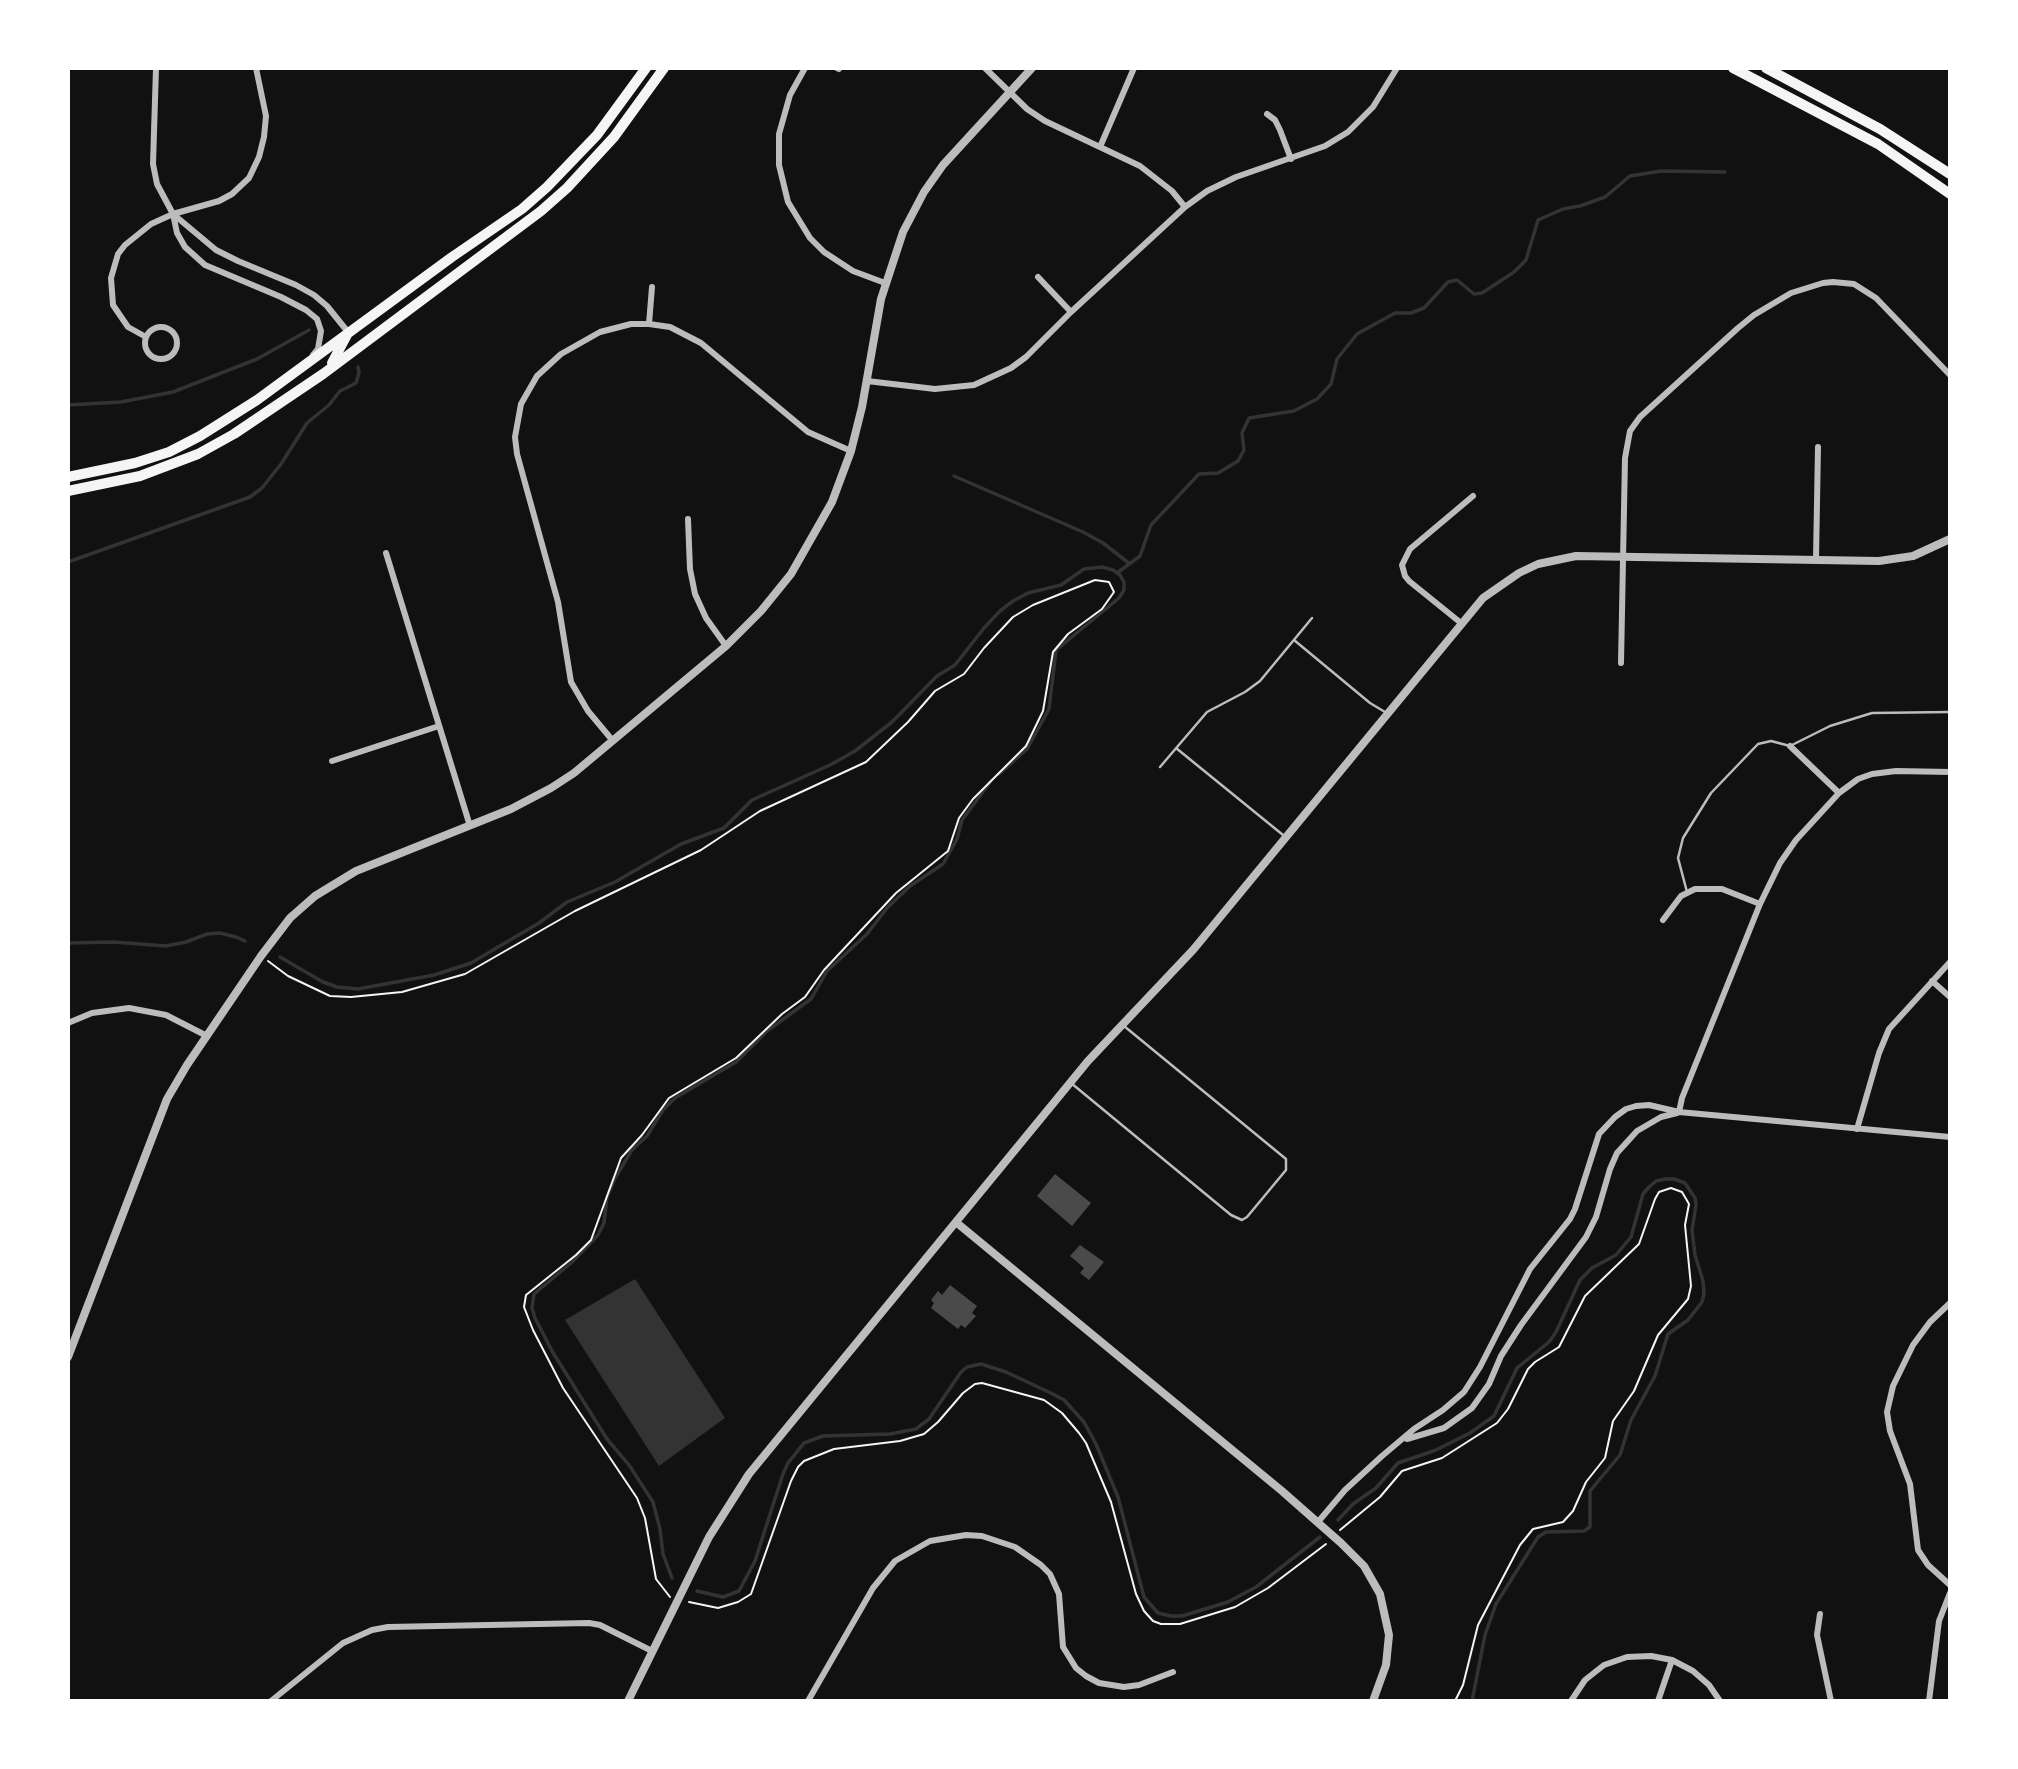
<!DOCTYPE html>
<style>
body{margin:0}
#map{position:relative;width:2018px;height:1769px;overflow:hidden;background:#111;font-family:"Asap Condensed",sans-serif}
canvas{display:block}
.frame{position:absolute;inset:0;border:70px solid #fff;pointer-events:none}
</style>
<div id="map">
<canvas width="2018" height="1769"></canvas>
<div class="frame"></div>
</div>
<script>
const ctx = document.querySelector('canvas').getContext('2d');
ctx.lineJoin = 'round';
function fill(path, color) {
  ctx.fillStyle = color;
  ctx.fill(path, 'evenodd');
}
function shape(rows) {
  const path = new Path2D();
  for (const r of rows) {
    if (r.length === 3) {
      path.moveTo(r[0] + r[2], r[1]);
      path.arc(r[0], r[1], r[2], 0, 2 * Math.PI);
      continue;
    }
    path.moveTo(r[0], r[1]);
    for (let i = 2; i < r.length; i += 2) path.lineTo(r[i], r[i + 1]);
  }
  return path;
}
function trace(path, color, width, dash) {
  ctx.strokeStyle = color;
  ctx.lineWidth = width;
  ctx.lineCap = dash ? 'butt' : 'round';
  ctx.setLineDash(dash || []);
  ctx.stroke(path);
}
fill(shape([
 [635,1279,725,1418,659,1466,565,1320]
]), '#333');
trace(shape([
 [68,405,121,402,173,392,257,359,309,330],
 [954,476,1083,532,1103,543,1130,564],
 [68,562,250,497,262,488,281,464,307,423,329,405,340,391,356,383,359,373,358,367],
 [1117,573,1140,556,1151,525,1199,474,1218,473,1238,461,1244,450,1242,433,1249,418,1294,411,1317,399,1331,384,1337,359,1357,334,1395,313,1411,313,1424,308,1448,282,1457,280,1474,294,1482,293,1514,272,1526,260,1538,220,1563,209,1580,206,1605,197,1630,176,1661,171,1725,172],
 [68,943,113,942,166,946,186,942,207,934,220,933,236,937,245,941],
 [280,957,323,982,337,987,358,989,434,975,471,963,539,923,567,902,615,882,681,844,724,828,752,800,830,765,855,751,892,722,937,676,955,665,984,628,1000,611,1013,601,1028,593,1061,585,1084,569,1102,567,1113,570,1120,575,1124,582,1124,590,1119,598,1056,650,1049,709,1027,749,999,774],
 [1338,1520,1353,1504,1376,1488,1398,1463,1436,1450,1470,1433,1494,1416,1517,1368,1549,1342,1556,1332,1580,1280,1592,1268,1616,1255,1631,1237,1643,1194,1649,1187,1656,1181,1665,1179,1674,1179,1685,1183,1695,1198,1696,1205,1692,1230,1695,1255,1703,1281,1704,1294,1702,1302,1688,1320,1668,1334,1655,1376,1631,1420,1620,1455,1590,1491,1590,1527,1584,1531,1546,1532,1538,1537,1496,1604,1485,1635,1472,1701],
 [672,1578,663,1554,660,1529,653,1502,629,1465,607,1439,552,1351,535,1318,532,1308,534,1294,571,1263,598,1235,604,1223,607,1197,615,1178,632,1150,647,1136,663,1110,675,1098,736,1062,767,1031,811,999,827,971,867,934,887,908,910,886,943,864,957,839,962,820,991,781],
 [697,1591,723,1597,739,1591,755,1561,783,1474,788,1463,804,1443,823,1436,890,1434,916,1429,929,1419,961,1372,967,1367,981,1364,1006,1372,1053,1394,1064,1400,1084,1422,1096,1444,1118,1497,1144,1597,1158,1613,1171,1616,1182,1616,1228,1602,1256,1587,1320,1537]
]), '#333', 3.5);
fill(shape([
 [1055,1174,1091,1203,1072,1226,1037,1196],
 [1080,1245,1104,1262,1089,1280,1080,1273,1084,1268,1070,1256],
 [950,1285,977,1306,972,1313,976,1316,965,1328,961,1325,958,1329,931,1308,934,1303,931,1300,938,1291,942,1295]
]), '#4a4a4a');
trace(shape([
 [268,961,288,976,330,996,351,997,402,992,465,974,575,911,701,850,760,811,866,762,908,722,935,691,964,674,984,648,1013,617,1033,605,1095,580,1109,582,1114,592,1102,609,1068,634,1053,652,1043,711,1026,746,973,799,959,818,948,851,896,893,824,970,805,997,782,1014,736,1058,669,1098,642,1135,621,1158,591,1240,576,1255,526,1295,524,1307,533,1330,563,1388,637,1498,645,1518,656,1579,670,1597],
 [1340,1530,1380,1497,1402,1471,1442,1458,1497,1423,1508,1409,1528,1369,1535,1362,1559,1347,1585,1296,1639,1244,1655,1199,1659,1192,1671,1188,1682,1192,1689,1204,1685,1225,1691,1286,1688,1299,1658,1335,1634,1391,1613,1421,1605,1458,1586,1482,1573,1511,1563,1522,1533,1529,1520,1545,1478,1625,1463,1685,1455,1701],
 [689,1602,718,1608,738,1602,751,1594,791,1481,798,1467,804,1461,834,1449,900,1441,924,1434,938,1422,963,1393,975,1384,982,1383,1044,1400,1062,1413,1079,1433,1086,1443,1111,1502,1136,1594,1144,1611,1153,1621,1161,1624,1180,1624,1235,1607,1268,1588,1326,1544]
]), '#f5f5f5', 2);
trace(shape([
 [1294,640,1370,703,1385,712],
 [1176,748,1283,835],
 [1160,767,1207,712,1245,692,1260,681,1312,618],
 [1687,892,1678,858,1683,838,1711,793,1758,744,1771,741,1790,746,1830,726,1872,713,1950,712],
 [1071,1083,1231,1215,1242,1220,1247,1217,1286,1170,1286,1159,1124,1026]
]), '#bcbcbc', 2.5);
trace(shape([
 [156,68,153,164,157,184,173,214,216,250,238,261,296,285,314,295,327,306,348,332],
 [805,68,790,95,779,134,779,165,788,202,810,238,824,252,853,271,885,283],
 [837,68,839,69],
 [985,68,1027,109,1045,121,1140,166,1172,191,1185,207],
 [1267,114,1275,120,1280,130,1291,159],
 [1100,147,1134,68],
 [173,214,177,233,185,247,205,265,281,297,306,310,317,319,321,331,318,349,313,355],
 [1038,277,1071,312],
 [649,324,652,287],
 [161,343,16],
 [146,337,128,327,113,305,111,278,118,254,125,245,151,224,173,214,219,201,232,194,249,178,259,157,264,137,266,116,256,68],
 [867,381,935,389,974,385,1011,368,1026,357,1071,312,1185,207,1207,191,1236,177,1325,146,1348,132,1373,107,1397,68],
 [688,519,690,569,695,594,706,618,726,646],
 [386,553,470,826],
 [1816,559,1818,447],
 [1461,623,1409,581,1405,576,1402,565,1410,549,1473,496],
 [1621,663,1625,458,1630,431,1640,417,1738,328,1754,315,1791,293,1823,283,1833,282,1854,284,1876,298,1950,375],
 [613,741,588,711,571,682,558,602,517,454,515,437,521,404,537,376,561,354,600,332,631,324,649,324,670,327,701,343,808,432,851,451],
 [1790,746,1839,793],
 [332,761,439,726],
 [1663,920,1681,896,1695,889,1722,889,1760,904],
 [1932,981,1950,997],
 [68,1023,92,1013,129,1008,166,1015,207,1036],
 [1679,1112,1682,1098,1760,904,1780,863,1796,840,1839,793,1858,779,1872,774,1896,771,1950,772],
 [1857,1129,1879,1053,1889,1029,1950,962],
 [1950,1303,1930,1322,1913,1345,1893,1386,1887,1412,1890,1431,1910,1484,1918,1550,1928,1565,1950,1585],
 [1407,1439,1444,1428,1472,1408,1489,1384,1501,1356,1521,1325,1586,1237,1596,1217,1610,1169,1617,1153,1637,1131,1661,1117,1677,1113],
 [1318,1522,1345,1490,1382,1456,1414,1429,1443,1410,1464,1392,1480,1367,1530,1269,1570,1219,1575,1209,1599,1134,1615,1117,1626,1109,1636,1106,1649,1105,1679,1112,1950,1137],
 [1820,1614,1817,1635,1831,1701],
 [271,1701,343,1643,372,1630,388,1627,589,1623,600,1625,652,1651],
 [808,1701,873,1588,895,1561,930,1541,966,1535,982,1536,1015,1547,1041,1565,1050,1574,1059,1594,1063,1647,1076,1668,1086,1676,1099,1683,1124,1687,1139,1685,1173,1672],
 [1571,1701,1585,1680,1604,1665,1627,1657,1651,1656,1672,1660,1693,1671,1709,1685,1720,1701],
 [1658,1701,1672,1660],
 [1929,1701,1939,1621,1950,1593]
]), '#bcbcbc', 6);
trace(shape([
 [957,1223,1282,1491,1341,1543,1364,1566,1380,1594,1389,1635,1386,1665,1373,1701],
 [68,1357,167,1099,187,1065,261,956,290,918,315,896,356,871,511,809,551,788,574,773,726,646,761,611,791,574,832,502,851,451,862,407,881,299,903,232,924,192,943,165,1032,68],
 [628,1701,709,1537,749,1474,1088,1061,1193,950,1483,598,1519,573,1538,564,1576,556,1879,561,1913,556,1950,539]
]), '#bcbcbc', 8);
trace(shape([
 [1733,68,1878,144,1950,194],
 [1766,68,1880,129,1950,174],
 [332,363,348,333],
 [68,477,135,463,169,452,200,436,257,400,452,257,522,209,547,187,597,135,646,68],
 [68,491,140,476,198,454,234,434,323,374,541,211,567,188,614,137,664,68]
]), '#f5f5f5', 10);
</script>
